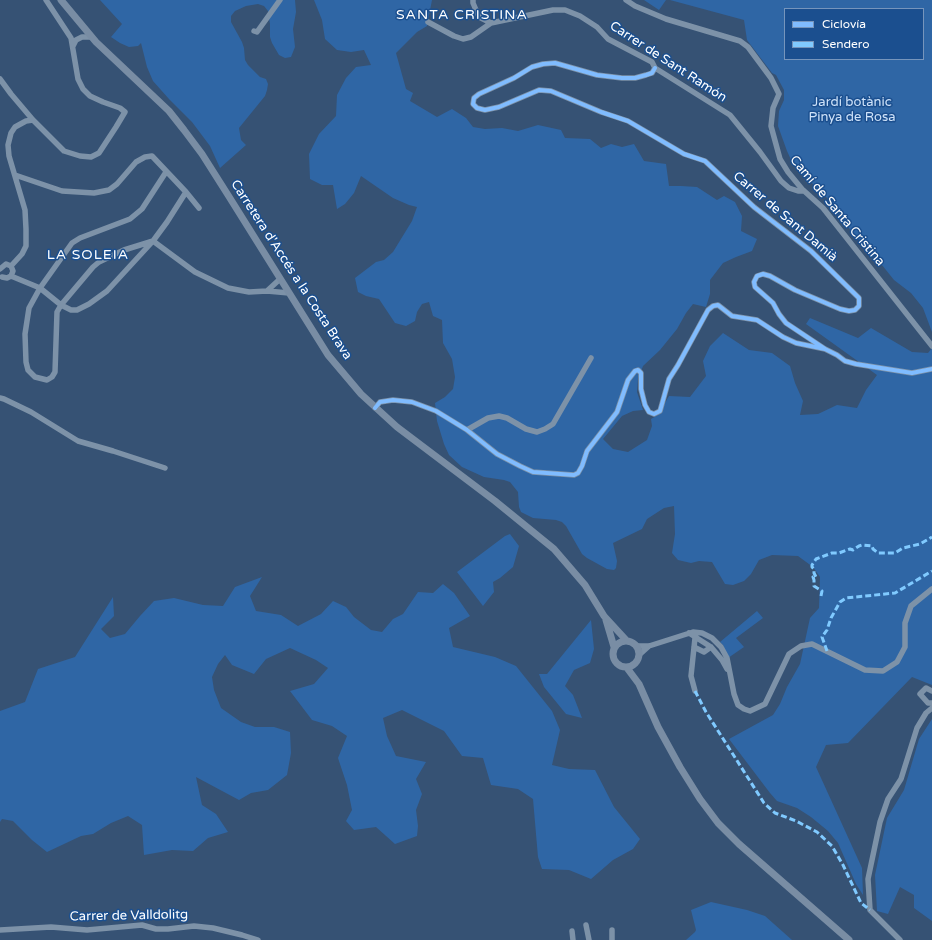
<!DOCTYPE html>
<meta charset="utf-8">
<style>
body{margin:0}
#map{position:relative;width:932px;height:940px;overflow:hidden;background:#365274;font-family:"Varela Round",sans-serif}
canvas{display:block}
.legend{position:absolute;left:784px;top:8px;width:140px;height:52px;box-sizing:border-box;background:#1b4f8f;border:1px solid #7695bc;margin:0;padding:5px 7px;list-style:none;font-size:12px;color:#fff}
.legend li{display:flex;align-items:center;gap:8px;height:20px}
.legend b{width:20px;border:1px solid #7695bc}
</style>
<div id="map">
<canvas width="932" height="940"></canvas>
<ul class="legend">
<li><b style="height:5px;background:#80bcff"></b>Ciclovía</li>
<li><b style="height:5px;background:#80caff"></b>Sendero</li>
</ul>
</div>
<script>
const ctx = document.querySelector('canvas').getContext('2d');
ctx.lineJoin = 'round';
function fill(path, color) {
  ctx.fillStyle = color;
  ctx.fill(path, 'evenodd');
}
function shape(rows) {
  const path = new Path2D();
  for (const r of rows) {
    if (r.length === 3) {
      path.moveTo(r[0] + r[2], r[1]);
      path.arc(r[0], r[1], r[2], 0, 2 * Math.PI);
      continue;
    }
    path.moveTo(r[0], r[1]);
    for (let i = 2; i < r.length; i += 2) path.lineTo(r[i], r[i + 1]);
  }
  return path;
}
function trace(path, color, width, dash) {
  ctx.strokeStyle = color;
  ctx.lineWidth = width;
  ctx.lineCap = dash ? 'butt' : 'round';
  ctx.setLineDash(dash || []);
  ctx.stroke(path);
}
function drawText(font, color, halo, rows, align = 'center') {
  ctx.font = font + ' "Varela Round",sans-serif';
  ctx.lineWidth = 3;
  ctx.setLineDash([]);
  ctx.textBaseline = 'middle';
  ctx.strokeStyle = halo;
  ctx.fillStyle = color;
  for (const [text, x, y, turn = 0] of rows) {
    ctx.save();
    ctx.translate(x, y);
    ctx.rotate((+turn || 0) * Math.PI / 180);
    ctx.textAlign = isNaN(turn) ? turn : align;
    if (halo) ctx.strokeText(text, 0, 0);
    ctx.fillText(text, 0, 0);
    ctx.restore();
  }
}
fill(shape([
 [100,0,295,0,296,12,293,29,295,47,291,57,285,58,279,55,272,43,270,37,270,24,268,11,264,6,258,4,246,6,235,11,231,16,231,22,242,42,244,48,245,60,248,65,260,77,266,79,268,84,267,90,265,96,239,128,241,140,246,145,220,168,210,146,192,122,169,99,153,81,147,67,141,43,138,46,129,47,120,43,111,37,122,24],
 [314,0,432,0,427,26,417,32,396,53,406,89,413,93,410,101,437,117,452,109,466,118,473,127,485,129,502,128,518,131,538,125,561,130,565,138,590,139,601,148,611,144,622,147,634,144,644,161,666,164,669,186,681,186,697,187,717,200,724,196,735,202,742,216,741,231,757,239,752,251,736,257,723,263,710,280,710,294,706,307,693,304,686,313,677,329,660,350,643,366,638,379,637,392,643,410,633,411,622,416,603,439,613,449,628,452,647,440,652,426,651,419,658,415,669,396,690,397,706,376,703,361,710,346,723,333,749,350,772,353,790,366,795,383,803,401,800,415,818,414,837,405,857,408,866,390,877,375,806,324,810,318,858,338,871,328,912,352,928,353,932,348,932,685,912,677,848,743,826,745,816,767,862,868,863,895,856,884,838,843,828,831,811,817,797,808,777,801,770,793,729,739,773,715,780,704,787,687,800,664,810,618,819,608,820,577,813,567,798,556,772,555,759,560,751,574,744,581,733,585,725,584,712,562,699,561,691,563,678,560,672,553,675,534,674,506,664,508,647,519,642,529,613,543,617,561,616,568,614,570,607,569,587,558,582,554,566,526,562,522,556,520,533,518,521,512,519,507,518,492,510,482,504,480,484,477,462,467,449,455,444,444,437,421,435,403,445,397,453,389,455,377,452,359,443,343,442,320,433,316,429,302,422,304,417,312,415,321,406,326,395,323,379,299,366,296,358,292,355,278,376,262,384,260,393,252,412,221,417,207,409,205,393,198,361,176,354,193,345,204,337,209,333,185,322,185,310,179,309,154,319,134,336,116,337,95,346,78,356,67,371,65,364,50,351,52,337,50,325,39,322,20],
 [644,0,666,0,659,10],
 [670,0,932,0,932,332,923,308,911,293,894,280,866,245,853,235,844,219,831,202,793,164,787,151,778,126,779,111,784,100,784,90,776,75,772,73,747,40,744,20],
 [785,9,923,9,923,59,785,59],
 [510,534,519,546,513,567,500,578,493,582,494,592,483,606,457,572,505,536],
 [262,577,250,596,256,611,281,615,298,626,321,614,333,601,346,607,354,617,371,630,382,632,393,619,403,614,418,592,433,593,443,584,454,593,470,616,449,628,453,647,495,657,516,666,552,711,560,730,552,765,569,769,595,770,614,807,640,839,633,849,613,860,591,879,569,870,542,869,538,857,533,799,518,789,491,785,483,758,462,756,444,731,402,710,383,718,387,736,396,756,426,762,416,779,422,794,416,810,418,826,417,836,395,844,376,827,354,830,346,821,352,810,347,785,338,758,347,736,332,726,312,720,290,691,314,684,328,668,316,660,290,648,266,659,254,674,232,665,225,655,218,664,212,677,214,690,221,708,241,722,255,727,274,727,290,732,291,753,287,775,268,790,251,793,239,800,196,777,202,805,216,814,228,832,208,838,193,851,172,850,144,855,142,825,128,816,111,823,93,834,81,836,47,852,32,840,13,821,2,819,0,822,0,711,25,702,38,669,75,657,113,597,114,616,101,629,110,638,125,634,140,616,154,601,174,598,203,605,223,606,235,587],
 [757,611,763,618,736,638,744,647,728,658,723,645,720,642],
 [591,620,594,649,590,663,574,670,565,686,573,695,582,718,566,714,544,687,539,674,547,674],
 [932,719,932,921,914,908,914,895,900,887,888,914,877,911,875,875,887,818,904,790,919,739],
 [711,902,747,910,765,916,792,940,686,940,695,932,696,930,691,910]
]), '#2f66a5');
trace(shape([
 [473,0,473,3,479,17,491,23],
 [626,0,635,6,666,19,740,41,748,47,771,78,779,94,773,108,771,126,780,159,788,172,802,189,823,208,932,346],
 [428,22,454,36,463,39,471,37,491,23,553,10,565,10,580,16,597,27,608,39,652,62,655,68,730,115,760,152,781,181,789,188,798,191,804,191],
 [254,31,257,32,280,0],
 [73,46,76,40,82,37,91,37],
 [655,68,652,73,646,75,635,78,622,78,597,75,555,63,543,64,532,67,514,78,479,94,474,98,473,104,477,108,485,110,499,107,539,90,551,91,601,112,628,121,684,154,705,161,754,207,811,251,859,298,859,306,855,310,849,311,840,309,795,290,770,276,763,274,757,276,754,282,755,287,773,303,779,314,786,323,825,349],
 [0,79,11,94,33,120,64,151,80,156,91,157,99,153,116,127,125,112,120,108,103,102,90,96,83,89,78,79,71,38,46,0],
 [166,172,142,209,130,219,80,238,72,243,40,288,29,308,25,334,26,362,28,370,35,377,47,380,52,377,55,372,57,312,61,305,93,267,99,262,124,250,153,241,195,272,228,288,249,292,267,291,280,279],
 [15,175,62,191,94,193,109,190,117,184,136,162,145,157,152,156,186,192,199,208],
 [11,266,22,254,26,246,26,229,25,210,9,156,8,145,11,133,15,127,26,121,33,120],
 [0,269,6,264,11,266],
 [11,276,40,288,61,305,71,310,77,310,89,304,107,291,153,241,167,222,186,192],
 [2,277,7,278,11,276,13,271,11,266],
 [267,291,289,293],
 [0,398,4,399,31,412,78,441,113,451,165,468],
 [375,408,380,402,393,400,412,402,436,411,467,430,497,454,520,466,533,472,574,475,578,473,582,466,587,451,617,412,628,380,635,371,638,370,641,373,641,389,645,405,649,412,654,414,660,411,669,379,678,365,708,310,713,306,718,305,732,316,757,320,783,337,796,343,825,349,837,355,845,361,856,364,912,373,932,369],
 [467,430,488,418,499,416,507,418,526,429,537,432,545,429,553,424,591,358],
 [689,633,711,647,722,660,727,669],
 [636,646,649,646,693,632,702,633,712,638,721,647,727,658,734,694,738,705,744,709,750,711,765,704,789,654,801,646,812,644,865,670,883,671,897,662,905,647,905,623,911,606,932,589],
 [694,647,704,652,711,647],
 [639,655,649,646],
 [695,691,691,676,695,638],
 [932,691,926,688,920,694,928,703,932,703],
 [586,925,589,940],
 [0,930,51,927,87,930,142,925,156,929,168,929,194,926,213,928,242,935,258,940],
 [612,930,612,940],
 [572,931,573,940],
 [900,940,870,910,868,879,880,822,888,799,901,779,917,728,926,713,932,708]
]), '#7d92a8', 5.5);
trace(shape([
 [61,0,96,42,169,111,184,130,202,154,228,195,328,355,361,394,397,427,495,501,554,549,585,585,604,616,627,641],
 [606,620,614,647],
 [626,654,13],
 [627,668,639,684,658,727,680,767,700,799,718,823,739,844,849,940]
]), '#798da4', 7);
trace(shape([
 [821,596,822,591,814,586,814,580,813,577,816,577,814,573,814,569,812,567,812,565,816,559,832,553,839,553,850,549,853,550,859,546,862,545,872,546,873,549,878,553,895,553,903,548,920,544,932,537],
 [827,651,822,637,827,630,831,618,840,602,846,598,895,593,932,571],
 [695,691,706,712,764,803,775,813,796,821,817,832,832,846,843,865,861,903,870,910]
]), '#80caff', 3, [6, 3]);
trace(shape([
 [655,68,652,73,646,75,635,78,622,78,597,75,555,63,543,64,532,67,514,78,479,94,474,98,473,104,477,108,485,110,499,107,539,90,551,91,601,112,628,121,684,154,705,161,754,207,811,251,859,298,859,306,855,310,849,311,840,309,795,290,770,276,763,274,757,276,754,282,755,287,773,303,779,314,786,323,825,349],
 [375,408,380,402,393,400,412,402,436,411,467,430,497,454,520,466,533,472,574,475,578,473,582,466,587,451,617,412,628,380,635,371,638,370,641,373,641,389,645,405,649,412,654,414,660,411,669,379,678,365,708,310,713,306,718,305,732,316,757,320,783,337,796,343,825,349,837,355,845,361,856,364,912,373,932,369]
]), '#80bcff', 4);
drawText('13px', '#fff', '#1b4f8f', [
 ["Carrer de Sant Ramón",668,62,33],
 ["Camí de Santa Cristina",837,211,50],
 ["Carrer de Sant Damià",785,217,40],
 ["Carretera d'Accés a la Costa Brava",291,270,57],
 ["Carrer de Valldolitg",129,916,-1]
]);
drawText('13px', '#cfe3fa', '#1b4f8f', [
 ["Jardí botànic",852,103],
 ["Pinya de Rosa",852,118]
]);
ctx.letterSpacing = '1px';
drawText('14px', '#fff', '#1b4f8f', [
 ["SANTA CRISTINA",462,15],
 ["LA SOLEIA",88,255]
]);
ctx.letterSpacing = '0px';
</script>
